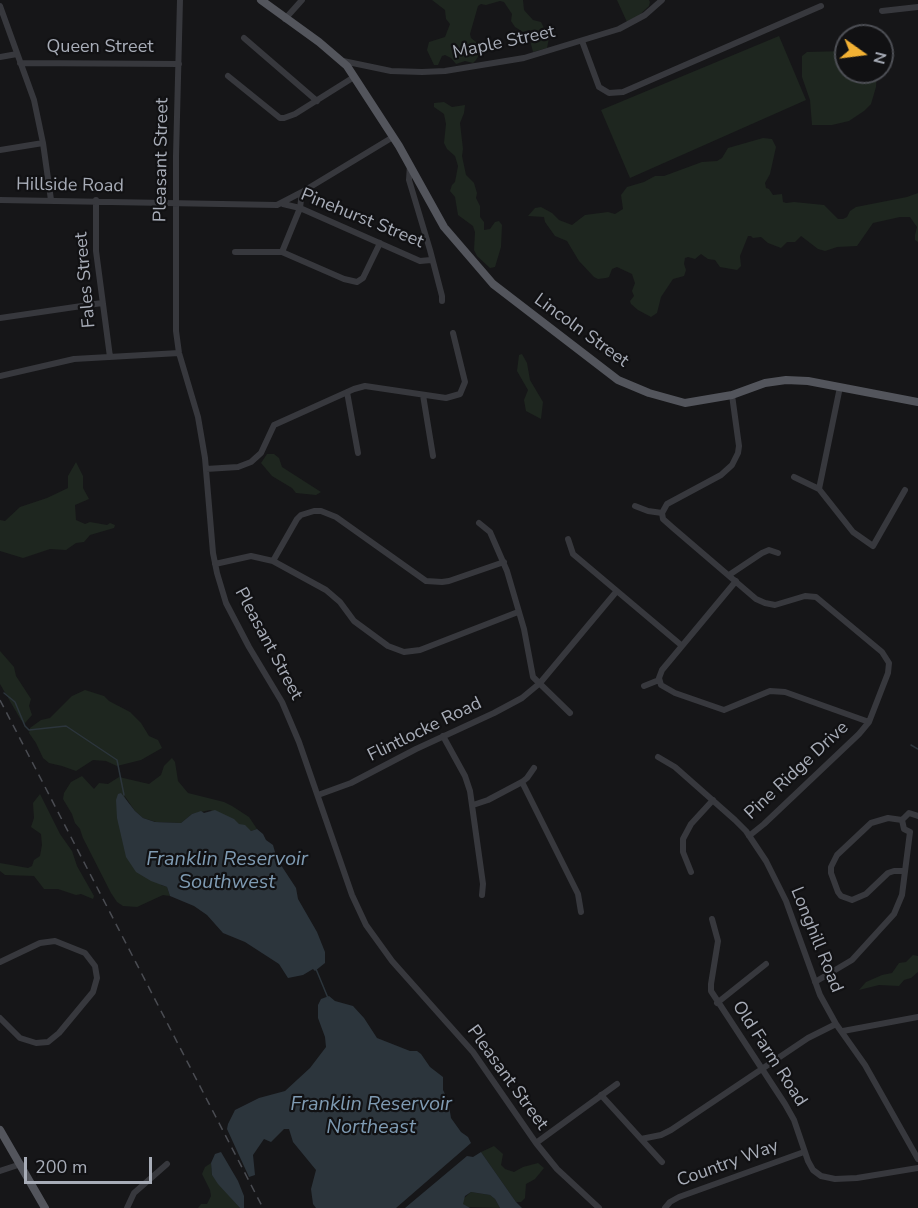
<!DOCTYPE html>
<style>
body{margin:0}
#map{position:relative;width:918px;height:1208px;overflow:hidden;background:#161618;font-family:"Nunito Sans",sans-serif}
canvas{display:block}
.north{position:absolute;left:834px;top:24px;width:60px;height:60px;box-sizing:border-box;background:#111113;border:2px solid #4d4f55;border-radius:50%;rotate:104deg;font-size:16px;font-weight:700;line-height:24px;text-align:center;color:#a8adb8}
.north::after{content:'';display:block;margin:auto;width:21px;height:27px;background:#f2b134;clip-path:polygon(50% 0,100% 100%,50% 72%,0 100%)}
.scale{position:absolute;left:24px;top:1157px;width:128px;height:27px;box-sizing:border-box;border:3px solid #a8adb8;border-top:0;padding-left:8px;font-size:18px;line-height:21px;white-space:nowrap;color:#a8adb8;-webkit-text-stroke:4px #111113;paint-order:stroke}
</style>
<div id="map">
<canvas width="918" height="1208"></canvas>
<div class="north">N</div>
<div class="scale">200 m</div>
</div>
<script>
const ctx = document.querySelector('canvas').getContext('2d');
ctx.lineJoin = 'round';
function fill(path, color) {
  ctx.fillStyle = color;
  ctx.fill(path, 'evenodd');
}
function shape(rows) {
  const path = new Path2D();
  for (const r of rows) {
    path.moveTo(r[0], r[1]);
    for (let i = 2; i < r.length; i += 2) path.lineTo(r[i], r[i + 1]);
  }
  return path;
}
function trace(path, color, width, dash) {
  ctx.strokeStyle = color;
  ctx.lineWidth = width;
  ctx.lineCap = dash ? 'butt' : 'round';
  ctx.setLineDash(dash || []);
  ctx.stroke(path);
}
function drawText(font, color, halo, rows, align = 'center') {
  ctx.font = font + ' "Nunito Sans",sans-serif';
  ctx.lineWidth = 4.5;
  ctx.setLineDash([]);
  ctx.textBaseline = 'middle';
  ctx.strokeStyle = halo;
  ctx.fillStyle = color;
  for (const [text, x, y, turn = 0] of rows) {
    ctx.save();
    ctx.translate(x, y);
    ctx.rotate((+turn || 0) * Math.PI / 180);
    ctx.textAlign = isNaN(turn) ? turn : align;
    if (halo) ctx.strokeText(text, 0, 0);
    ctx.fillText(text, 0, 0);
    ctx.restore();
  }
}
fill(shape([
 [432,0,523,0,524,10,533,20,541,22,549,38,547,48,533,52,531,44,534,32,529,30,523,32,515,27,511,21,512,14,504,2,500,1,486,5,481,4,478,6,470,34,471,38,476,42,480,53,476,60,473,63,465,61,456,64,451,58,445,55,442,56,438,65,434,65,427,50,429,42,445,37,450,24,446,19,445,10],
 [617,0,649,0,650,2,649,6,634,20,627,22],
 [779,36,806,100,630,178,601,110],
 [846,51,846,72,877,72,876,87,871,104,864,111,849,121,832,125,812,125,810,100,802,77,802,56,807,52],
 [444,102,452,107,465,105,464,113,460,123,463,149,462,156,466,175,474,183,477,193,476,198,480,206,480,217,484,222,484,230,490,229,495,222,499,221,502,225,501,247,495,267,490,268,477,256,474,250,475,232,473,226,458,215,455,197,450,191,452,185,455,182,458,166,455,156,447,149,444,143,446,124,444,114,434,107,434,103],
 [763,138,772,139,776,147,770,174,765,183,766,188,769,189,773,195,782,194,783,202,786,203,794,202,824,205,838,219,843,219,847,217,850,211,856,207,907,197,918,193,918,242,915,240,915,235,917,227,910,217,900,217,873,223,857,246,837,247,825,251,818,249,801,236,795,242,787,242,781,248,768,243,761,237,753,238,751,236,748,236,740,256,741,266,737,270,720,267,715,260,708,259,701,254,695,259,688,257,685,258,684,264,686,270,684,276,673,279,661,297,657,313,651,317,638,310,631,304,630,301,634,296,632,291,635,283,632,274,617,267,612,269,609,277,606,278,598,279,594,277,579,261,567,241,555,236,545,222,544,217,528,216,535,208,541,207,552,213,559,220,572,225,585,215,608,212,615,214,623,209,621,195,627,187,644,182,655,176,664,176,702,162,717,161,722,158,728,148],
 [522,354,527,363,530,380,543,402,541,419,526,411,524,400,528,390,517,371,519,355],
 [267,454,274,454,279,458,282,467,321,492,316,495,296,493,292,488,272,476,261,463],
 [76,462,83,476,83,488,89,499,75,505,76,520,85,524,90,522,107,525,110,523,115,525,114,528,90,535,84,542,76,543,66,550,50,549,23,558,0,551,0,520,5,521,20,507,47,498,68,488,68,476],
 [0,651,14,667,16,676,31,699,29,706,32,715,25,723,21,720,0,684],
 [85,690,104,696,109,701,130,712,141,723,149,736,158,740,162,748,141,760,117,766,106,761,93,760,76,771,62,766,49,763,43,758,36,743,29,733,30,728,41,720,50,718,72,696],
 [172,758,175,762,178,781,188,793,224,802,232,806,249,817,257,829,251,831,210,810,192,814,181,823,156,822,143,818,135,811,124,795,161,885,167,887,170,896,163,895,137,907,123,906,117,902,111,893,83,838,80,829,75,823,72,814,63,799,64,793,71,782,82,776,94,789,99,783,108,784,119,777,149,784,161,775,164,766],
 [40,794,60,834,72,851,77,866,94,896,93,899,81,894,76,895,58,889,44,889,34,876,5,875,0,871,0,863,28,868,32,866,34,860,40,856,42,845,41,834,31,827,34,818,33,803],
 [913,955,918,956,918,972,911,978,904,980,899,986,879,985,859,990,866,982,882,975,892,973,899,963,906,962],
 [494,1146,503,1154,501,1165,505,1169,514,1172,523,1167,538,1163,544,1168,535,1179,526,1184,525,1198,521,1202,516,1202,481,1152],
 [211,1163,212,1175,240,1208,198,1208,201,1204,207,1204,211,1196,210,1190,202,1174,205,1167],
 [471,1192,490,1195,495,1199,500,1208,465,1207,463,1204,463,1199]
]), '#1e261f');
fill(shape([
 [121,793,135,811,143,818,155,822,181,823,192,814,201,811,204,813,215,810,234,819,239,824,245,825,251,831,257,829,263,834,266,840,273,845,277,859,296,888,298,899,317,932,325,952,325,963,315,971,313,969,303,975,288,978,279,964,245,942,223,933,207,915,194,906,170,896,167,887,151,881,136,872,126,857,117,818,116,800,118,794],
 [329,996,335,1001,353,1006,364,1018,377,1038,410,1051,417,1051,421,1054,430,1067,443,1077,443,1090,446,1096,445,1100,449,1106,451,1118,461,1132,468,1137,471,1143,396,1208,316,1208,313,1204,311,1189,316,1170,293,1142,289,1129,284,1129,271,1142,264,1139,253,1155,255,1175,249,1177,227,1129,228,1124,235,1110,259,1098,285,1091,310,1068,326,1047,325,1037,318,1018,318,1005,321,999],
 [221,1152,238,1181,244,1196,244,1208,240,1208,218,1184,212,1175,211,1163,215,1154],
 [481,1152,516,1202,522,1208,500,1208,495,1199,490,1195,471,1192,465,1196,463,1204,470,1208,405,1208,467,1156,473,1157]
]), '#2c353c');
trace(shape([
 [4,693,15,702,25,726,29,730,66,726,117,760,124,795],
 [911,745,918,749],
 [316,969,328,998]
]), '#2c353c', 1.5);
trace(shape([
 [180,0,176,156,176,331,179,353,198,417,205,458,213,553,217,573,226,603,249,647,282,702,299,742,352,895,366,925,392,961,473,1052,536,1143,557,1169,599,1208],
 [0,6,34,100,43,143,51,200],
 [882,11,918,7],
 [285,19,302,0],
 [244,38,317,101],
 [582,41,599,87,609,93,623,92,821,6],
 [0,57,17,54],
 [343,61,391,71,422,72,445,71,524,58,619,29,645,15,662,0],
 [20,63,179,64],
 [228,76,280,118,284,118,295,114,354,77],
 [0,150,43,143],
 [410,165,409,180,430,250,442,296,442,301],
 [0,200,277,205,302,192,393,137],
 [96,200,96,251,110,357],
 [283,204,300,208,420,261,431,260],
 [235,252,282,252,344,279,357,282,363,278,380,243],
 [282,252,300,208,302,192],
 [0,318,102,303],
 [0,376,74,359,179,353],
 [347,392,358,453],
 [423,395,433,456],
 [206,469,238,467,251,462,261,453,274,425,354,389,365,386,446,398,460,394,465,382,453,333],
 [794,477,819,489,853,532,873,546,905,490],
 [819,489,840,387],
 [635,506,648,511,662,513,667,504,721,475,732,465,738,453,739,446,732,395],
 [662,513,663,519,672,527,756,599,765,603,775,605,805,596,816,597,882,652,889,663,888,673,869,722,859,734,764,824,749,836],
 [479,523,490,532,507,571,524,629,533,677,570,713],
 [568,539,573,554,681,645],
 [273,561,297,519,301,515,314,511,321,511,336,517,426,581,442,582,449,581,504,562],
 [215,564,251,556,273,561,326,590,340,602,354,621,388,646,404,652,420,650,518,612],
 [729,575,762,553,769,550,778,553],
 [736,581,662,670,659,678,661,685,675,693,724,710,770,691,785,692,869,722],
 [644,686,659,680],
 [443,736,465,776,470,791,483,884,482,895],
 [658,757,675,767,735,820,746,831,766,861,786,901,820,995,836,1024,865,1065,918,1159],
 [522,782,578,894,581,912],
 [318,795,351,783,416,749,494,713,522,698,540,683,616,592],
 [473,805,488,800,522,782,527,778,534,768],
 [902,820,888,818,871,823,837,855,831,867,831,873,838,892,841,896,852,900,866,894,888,873,894,871,905,871],
 [910,832,904,829,902,820,909,813,918,816],
 [691,872,683,852,683,839,691,824,713,800],
 [712,919,718,941,711,984,711,991,785,1104,794,1120,808,1161,813,1170,821,1176,835,1179,857,1178,918,1168],
 [0,962,40,943,55,941,85,953,95,966,97,978,93,992,59,1033,48,1042,36,1043,20,1038,0,1018],
 [815,982,852,960,894,914,902,895,910,832],
 [717,1003,766,964],
 [843,1031,918,1017],
 [601,1095,662,1162],
 [641,1139,661,1135,671,1130,808,1038,836,1024],
 [536,1143,617,1084],
 [0,1171,21,1164],
 [127,1208,134,1193,167,1164],
 [665,1208,670,1202,679,1197,804,1152]
]), '#37383d', 6);
trace(shape([
 [261,0,319,42,347,66,399,146,444,227,493,284,618,380,649,393,685,403,732,395,765,383,786,380,808,381,918,402],
 [0,1130,45,1208]
]), '#53555c', 8);
trace(shape([
 [0,700,263,1208]
]), '#4a4c52', 1.5, [8, 6]);
drawText('18px', '#a8adb8', '#111113', [
 ["Maple Street",504,43,-12],
 ["Queen Street",100,48],
 ["Pleasant Street",162,160,-89],
 ["Hillside Road",70,186,1],
 ["Pinehurst Street",362,219,22],
 ["Fales Street",86,280,-95],
 ["Lincoln Street",581,331,36],
 ["Pleasant Street",268,644,62],
 ["Flintlocke Road",425,730,-26],
 ["Pine Ridge Drive",797,771,-43],
 ["Longhill Road",816,940,68],
 ["Old Farm Road",769,1054,57],
 ["Pleasant Street",507,1078,54],
 ["Country Way",728,1164,-20]
]);
drawText('italic 20px', '#7f9bb3', '#111113', [
 ["Franklin Reservoir",227,860],
 ["Southwest",227,883],
 ["Franklin Reservoir",371,1105],
 ["Northeast",371,1128]
]);
</script>
